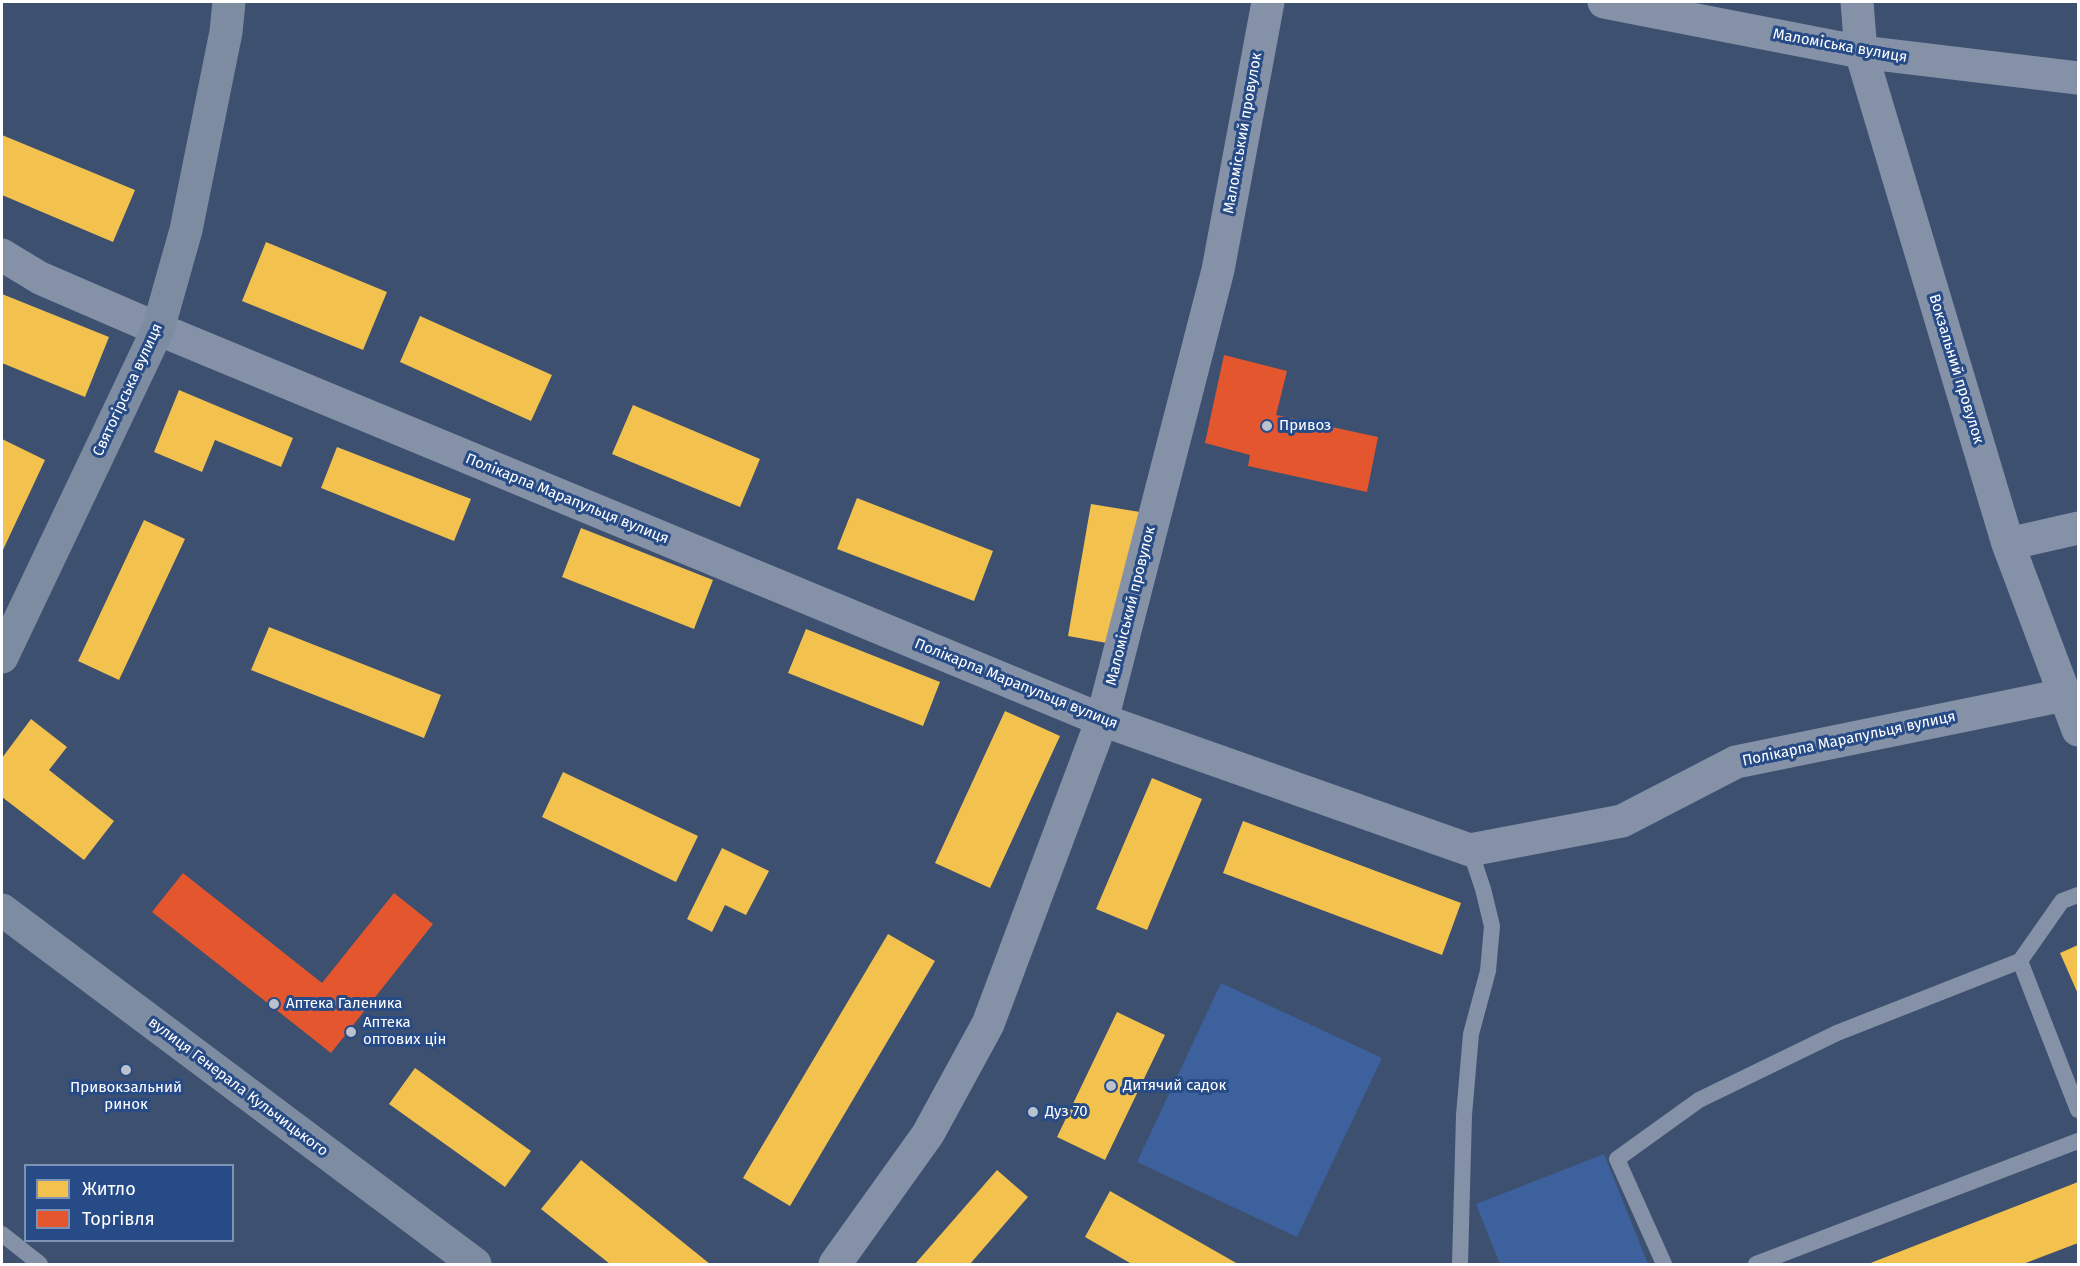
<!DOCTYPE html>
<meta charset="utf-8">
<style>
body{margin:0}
#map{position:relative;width:2080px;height:1266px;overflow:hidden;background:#3d5070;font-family:"Fira Sans",sans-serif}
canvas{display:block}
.frame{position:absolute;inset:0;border:3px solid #fff;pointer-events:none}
.legend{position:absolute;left:24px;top:1164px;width:210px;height:78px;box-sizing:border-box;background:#274b86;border:2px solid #7d93b6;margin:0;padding:8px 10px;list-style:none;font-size:18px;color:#fff}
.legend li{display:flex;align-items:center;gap:12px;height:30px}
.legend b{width:30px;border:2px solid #7d93b6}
</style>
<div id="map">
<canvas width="2080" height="1266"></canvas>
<div class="frame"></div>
<ul class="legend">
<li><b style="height:16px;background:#f2c14e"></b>Житло</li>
<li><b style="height:16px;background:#e4572e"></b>Торгівля</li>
</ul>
</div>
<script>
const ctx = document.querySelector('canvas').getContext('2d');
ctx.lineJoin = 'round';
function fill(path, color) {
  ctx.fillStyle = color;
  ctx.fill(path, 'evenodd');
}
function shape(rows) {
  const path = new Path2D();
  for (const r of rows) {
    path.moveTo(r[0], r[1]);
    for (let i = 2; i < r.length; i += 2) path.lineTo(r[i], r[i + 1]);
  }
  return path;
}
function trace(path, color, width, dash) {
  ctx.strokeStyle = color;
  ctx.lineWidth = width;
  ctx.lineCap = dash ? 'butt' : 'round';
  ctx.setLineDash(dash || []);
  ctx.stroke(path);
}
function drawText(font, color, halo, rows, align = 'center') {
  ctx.font = font + ' "Fira Sans",sans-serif';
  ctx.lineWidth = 6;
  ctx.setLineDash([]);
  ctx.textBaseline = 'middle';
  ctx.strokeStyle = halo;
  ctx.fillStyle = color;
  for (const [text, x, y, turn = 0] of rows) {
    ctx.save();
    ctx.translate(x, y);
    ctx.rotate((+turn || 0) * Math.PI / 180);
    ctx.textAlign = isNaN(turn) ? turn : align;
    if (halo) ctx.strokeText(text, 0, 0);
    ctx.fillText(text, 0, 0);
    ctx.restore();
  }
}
fill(shape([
 [1221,983,1382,1058,1297,1237,1137,1162],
 [1604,1154,1648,1264,1500,1264,1476,1204]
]), '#3c619c');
fill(shape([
 [2,135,135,190,113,242,2,195],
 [266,242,387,292,363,350,242,301],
 [2,294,109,337,85,397,2,363],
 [420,316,552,375,531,421,400,362],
 [179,390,293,438,281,467,215,440,202,472,154,452],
 [633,405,760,459,740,507,612,454],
 [2,439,45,460,2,552],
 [337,447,471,499,454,541,321,488],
 [857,498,993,551,974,601,837,549],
 [1091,504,1140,512,1118,645,1068,636],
 [144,520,185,539,119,680,78,661],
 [581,528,713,580,694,629,562,577],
 [269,627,441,695,424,738,251,670],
 [806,629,940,682,923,726,788,673],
 [1005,711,1060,736,990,888,935,863],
 [31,719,67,747,49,770,114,821,84,860,2,797,2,758],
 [563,772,698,836,676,882,542,817],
 [1152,778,1202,799,1147,930,1096,909],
 [1243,821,1461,903,1442,955,1223,873],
 [722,848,769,871,746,915,725,905,712,932,687,919],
 [888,934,935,961,790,1206,743,1178],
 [2078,945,2078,994,2060,953],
 [1117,1012,1165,1035,1105,1160,1057,1137],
 [415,1068,531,1151,505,1187,389,1104],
 [581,1160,710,1264,610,1264,541,1209],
 [997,1170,1028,1197,970,1264,915,1264],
 [2078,1182,2078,1243,2023,1264,1868,1264],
 [1110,1191,1238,1264,1129,1264,1130,1263,1085,1237]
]), '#f2c14e');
fill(shape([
 [1224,355,1287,371,1276,415,1378,437,1367,492,1248,466,1250,455,1205,443],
 [183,873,322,983,394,893,433,924,331,1053,152,912]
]), '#e4572e');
trace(shape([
 [2020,961,2078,1110],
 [2,1234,40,1264],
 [1460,1264,1464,1115,1471,1034,1488,971,1492,926,1483,889,1470,850],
 [1664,1264,1617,1159,1699,1100,1837,1033,2020,961,2062,901,2078,895],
 [1756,1264,2078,1141]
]), '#8491a6', 16);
trace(shape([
 [1604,2,1861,52,2078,78],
 [1857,2,1861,52,2008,544,2078,730],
 [2,255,40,278,158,329,1102,720,1470,850,1622,821,1736,762,2064,695],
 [2008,544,2078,528],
 [835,1264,928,1134,988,1024,1102,720,1218,270,1268,2]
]), '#8491a6', 33);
trace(shape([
 [2,657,158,329,186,230,226,32,229,2],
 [2,910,475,1264]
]), '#7e8ca2', 33);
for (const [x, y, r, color] of [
 [1267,426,6,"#bbc2cd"],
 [274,1004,6,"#bbc2cd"],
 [351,1032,6,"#bbc2cd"],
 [126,1070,6,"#bbc2cd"],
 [1111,1086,6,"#bbc2cd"],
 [1033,1112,6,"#bbc2cd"]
]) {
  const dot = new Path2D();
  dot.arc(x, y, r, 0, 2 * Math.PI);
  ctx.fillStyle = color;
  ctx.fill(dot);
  trace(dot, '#274b86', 2);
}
drawText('15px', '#fff', '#274b86', [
 ["Маломіська вулиця",1840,46,10],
 ["Маломіський провулок",1243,133,-80],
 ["Вокзальний провулок",1956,369,73],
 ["Святогірська вулиця",128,390,-65],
 ["Полікарпа Марапульця вулиця",567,499,22],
 ["Маломіський провулок",1131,606,-76],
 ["Полікарпа Марапульця вулиця",1016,684,22],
 ["Полікарпа Марапульця вулиця",1849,739,-12],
 ["вулиця Генерала Кульчицького",238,1087,37]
]);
drawText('15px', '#fff', '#274b86', [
 ["Привоз",1279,426],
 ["Аптека Галеника",286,1004],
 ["Аптека",363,1023],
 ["оптових цін",363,1040],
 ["Дитячий садок",1123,1086],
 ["Привокзальний",126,1088,"center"],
 ["ринок",126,1105,"center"],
 ["Дуз 70",1045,1112]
], 'left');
</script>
